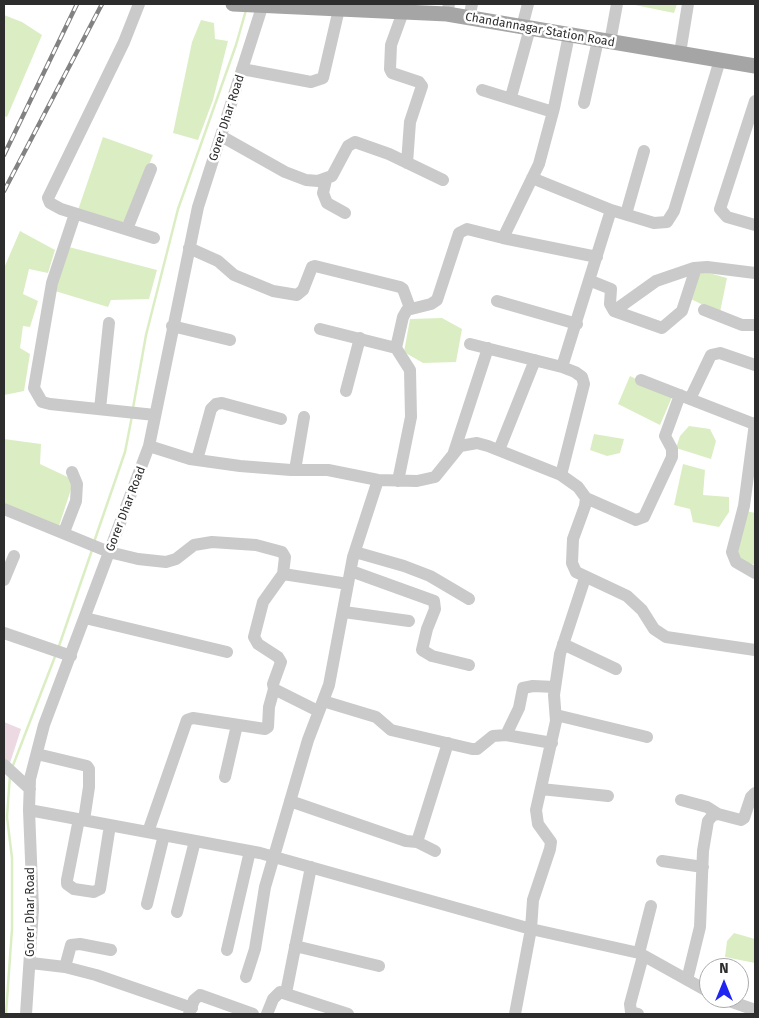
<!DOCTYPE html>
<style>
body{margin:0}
#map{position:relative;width:759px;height:1018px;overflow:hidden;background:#fff;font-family:"Fira Sans",sans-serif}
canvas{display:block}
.frame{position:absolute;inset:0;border:5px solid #2d2d2d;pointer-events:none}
.north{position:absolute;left:699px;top:958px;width:50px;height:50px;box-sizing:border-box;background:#fff;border:1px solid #ababab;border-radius:50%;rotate:0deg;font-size:14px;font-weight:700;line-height:20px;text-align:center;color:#2d2d2d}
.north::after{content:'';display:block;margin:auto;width:18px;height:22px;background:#2125f2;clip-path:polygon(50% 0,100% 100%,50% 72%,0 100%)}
</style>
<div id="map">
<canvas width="759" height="1018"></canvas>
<div class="frame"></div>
<div class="north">N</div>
</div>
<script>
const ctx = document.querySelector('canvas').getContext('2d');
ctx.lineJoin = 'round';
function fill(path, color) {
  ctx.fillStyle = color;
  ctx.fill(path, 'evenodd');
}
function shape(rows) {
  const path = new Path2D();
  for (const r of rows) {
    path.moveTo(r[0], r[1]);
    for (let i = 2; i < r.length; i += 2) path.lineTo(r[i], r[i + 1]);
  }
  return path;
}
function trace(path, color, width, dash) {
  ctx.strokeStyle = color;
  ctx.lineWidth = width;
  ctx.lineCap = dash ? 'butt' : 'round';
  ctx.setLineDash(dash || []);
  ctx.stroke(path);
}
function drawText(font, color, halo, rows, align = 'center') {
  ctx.font = font + ' "Fira Sans",sans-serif';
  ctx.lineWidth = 5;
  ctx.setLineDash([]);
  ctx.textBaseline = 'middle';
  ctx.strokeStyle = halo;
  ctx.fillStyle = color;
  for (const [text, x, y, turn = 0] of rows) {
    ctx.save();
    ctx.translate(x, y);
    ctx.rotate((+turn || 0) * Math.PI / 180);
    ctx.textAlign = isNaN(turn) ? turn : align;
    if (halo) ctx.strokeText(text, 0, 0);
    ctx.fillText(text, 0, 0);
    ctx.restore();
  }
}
fill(shape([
 [4,722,21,729,9,766,4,761]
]), '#ecd9e2');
fill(shape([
 [630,4,677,4,674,13],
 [4,15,22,22,42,35,7,117,4,116],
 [201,20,214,23,215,39,228,41,213,100,198,140,173,133,192,42],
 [103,137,153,155,125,225,78,210],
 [20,231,55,250,48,273,29,269,23,294,38,301,30,327,23,326,20,348,30,354,24,391,4,395,4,268],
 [69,247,157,270,149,299,111,300,108,307,55,291],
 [698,270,727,278,719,317,701,312,701,304,689,298],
 [442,318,462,329,456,362,423,363,404,352,410,319],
 [630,376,672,397,660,425,618,404],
 [689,426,710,429,716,441,711,459,676,448,680,436],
 [594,434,624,439,620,453,607,456,590,450],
 [4,439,41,444,40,464,74,480,59,526,4,503],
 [683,464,705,470,703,495,729,497,729,512,719,527,693,522,690,509,674,505],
 [746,511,755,513,755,565,735,559],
 [734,933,755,939,755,963,725,957,727,941]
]), '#dbeec3');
trace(shape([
 [133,408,146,335,178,209,236,45,246,10],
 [94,542,125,452,132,416],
 [59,646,92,550],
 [12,768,56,654],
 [6,1014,12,929,12,858,7,817,10,775]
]), '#dbeec3', 2.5);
trace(shape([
 [139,4,124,42,48,198,50,203,61,209,154,238],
 [403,12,391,45,390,69,392,73,419,82,422,86,410,122,407,163],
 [447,14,449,4],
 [469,18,472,4],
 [522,27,528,4],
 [610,42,617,4],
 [680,53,688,4],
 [242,69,311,82,323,78,339,9],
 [482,90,553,112],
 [511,97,530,28],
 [755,101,720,209,727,217,755,225],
 [584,103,598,40],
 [221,136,285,172,306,180,318,181,332,176,348,146,355,142,389,154,443,180],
 [532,178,611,210,654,223,667,222,674,211,720,60],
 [326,180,323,193,327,203,345,213],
 [75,214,52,283,34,388,42,402,50,404,155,415],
 [626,214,644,151],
 [127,229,151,169],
 [503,238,597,257],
 [189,248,218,261,234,275,273,291,297,295,303,290,312,267,315,266,400,287,403,289,410,308],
 [591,281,611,289,610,304,614,311,662,328,682,311,696,268],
 [497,301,577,324],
 [704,310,742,325,755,325],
 [614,311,656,281,694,268,707,267,755,273],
 [172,326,230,340],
 [320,329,396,348],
 [470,344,562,367,611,210],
 [641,380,754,424],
 [346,391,360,338],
 [690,399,711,355,720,353,755,365],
 [100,409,109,323],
 [755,423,744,506,732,552,736,562,755,573],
 [149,446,190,459,240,466,291,470,328,470,378,480,417,481,435,477,460,446,477,443,488,446,561,475,578,487,586,498,585,506,573,539,572,563,576,572,627,596,642,610,654,629,666,637,755,650],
 [499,450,535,360],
 [454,452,488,348],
 [197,460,211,409,216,404,222,403,281,419],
 [295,470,304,417],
 [561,475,584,384,582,377,575,372,562,367],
 [398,481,411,417,410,370,396,348,403,317,407,310,431,304,437,300,459,233,467,229,503,238,539,164,554,108,569,35],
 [586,498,636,520,644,517,672,457,672,449,665,436,680,395],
 [4,509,109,552,138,559,166,562,176,559,194,545,212,542,256,545,282,552,285,557,283,574,263,602,254,637,258,644,278,657,281,662,273,684,274,689,318,711],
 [64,532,76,501,77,484,72,472],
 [355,552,404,566,430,576,469,599],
 [351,571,434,601,435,609,427,629,422,650,432,656,469,665],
 [283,574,348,584],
 [4,580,14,556],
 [344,612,409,621],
 [85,618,227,652],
 [4,633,71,656],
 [563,644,616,669],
 [323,701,376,717,391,730,472,749,477,749,493,736,506,735,552,743],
 [556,715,647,737],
 [506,735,519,708,523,688,533,686,555,687],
 [37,754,87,766,89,769,89,787,84,820],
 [4,765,30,789],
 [225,777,237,725],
 [541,789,608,796],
 [681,800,707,807,718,814],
 [290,801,406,841,417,842,435,851],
 [29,810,260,853,531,929,639,953,709,992],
 [79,819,67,880,67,884,74,889,94,892,100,889,110,825],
 [148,832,187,720,193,718,265,729,268,727,269,707,274,689],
 [417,842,448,743],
 [662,861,703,867],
 [147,904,164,835],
 [177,912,195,841],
 [295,946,379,966],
 [227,950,250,851],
 [639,953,651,906],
 [31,963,65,967,96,975,192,1008],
 [65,967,71,945,80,944,111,950],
 [246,977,255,949,265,887,308,740,329,685,353,557,378,480],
 [687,980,700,927,703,851,708,821,713,815,718,814,741,820,744,818,751,797,755,793],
 [286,993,311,867],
 [721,998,755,1010],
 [26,1014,33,909,29,810,30,779,44,725,149,446,198,207,263,4],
 [189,1014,194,1000,200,995,253,1014],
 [267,1014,273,999,280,992,348,1014],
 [515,1014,531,929,533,900,550,849,551,842,538,824,536,810,556,721,554,695,560,654,585,578],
 [638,1014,631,1012,630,1004,643,956]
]), '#cacaca', 12);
trace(shape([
 [233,4,447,14,755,66]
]), '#a5a5a5', 15);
const rail = shape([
 [4,155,77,4],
 [4,191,102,4]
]);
trace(rail, '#828282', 4.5);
trace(rail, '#fff', 2.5, [8]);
drawText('12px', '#2d2d2d', '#fff', [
 ["Chandannagar Station Road",540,30,10],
 ["Gorer Dhar Road",227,118,-72],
 ["Gorer Dhar Road",126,509,-69],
 ["Gorer Dhar Road",31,912,-90]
]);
</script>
